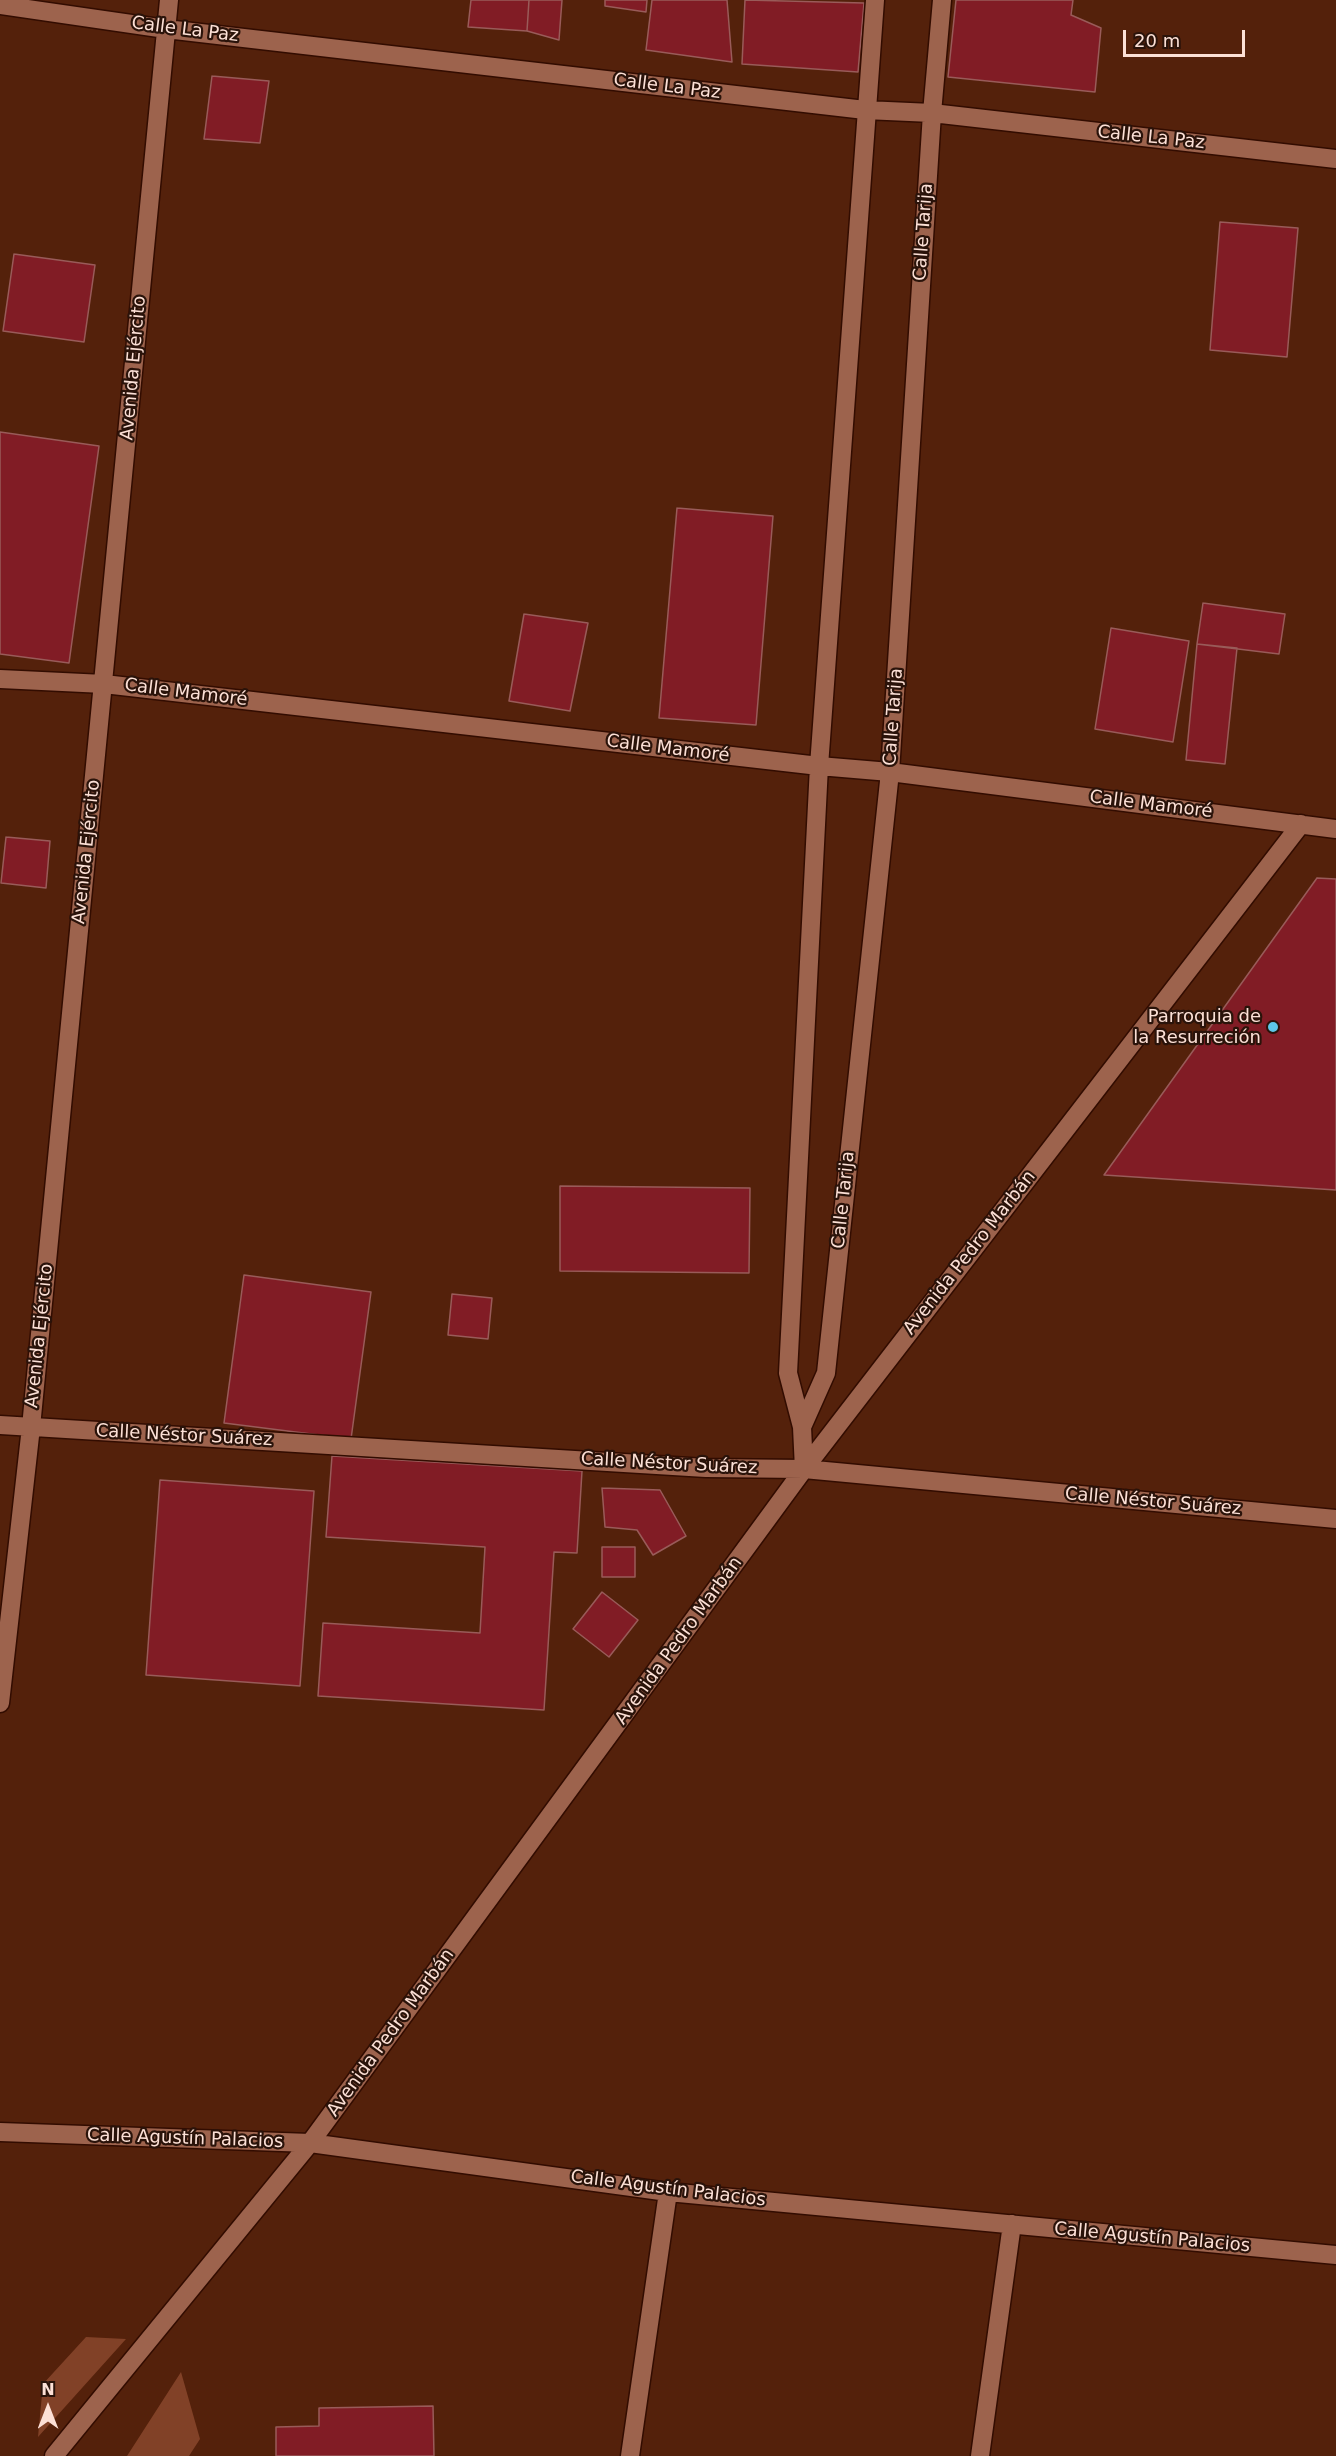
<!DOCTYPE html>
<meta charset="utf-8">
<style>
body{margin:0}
#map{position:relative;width:1336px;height:2456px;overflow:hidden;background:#54210b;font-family:"DejaVu Sans",sans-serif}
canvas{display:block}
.north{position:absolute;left:18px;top:2378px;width:60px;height:60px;-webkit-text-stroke:4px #2a130a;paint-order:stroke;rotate:0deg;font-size:16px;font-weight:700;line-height:24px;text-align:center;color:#fce0d6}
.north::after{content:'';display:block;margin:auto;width:21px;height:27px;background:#fce0d6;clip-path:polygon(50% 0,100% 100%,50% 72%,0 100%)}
.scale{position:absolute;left:1123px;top:30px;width:122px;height:27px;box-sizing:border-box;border:3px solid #fce0d6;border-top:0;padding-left:8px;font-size:18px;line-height:21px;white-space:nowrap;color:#fce0d6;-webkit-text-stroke:4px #2a130a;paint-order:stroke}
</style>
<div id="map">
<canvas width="1336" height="2456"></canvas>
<div class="north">N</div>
<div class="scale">20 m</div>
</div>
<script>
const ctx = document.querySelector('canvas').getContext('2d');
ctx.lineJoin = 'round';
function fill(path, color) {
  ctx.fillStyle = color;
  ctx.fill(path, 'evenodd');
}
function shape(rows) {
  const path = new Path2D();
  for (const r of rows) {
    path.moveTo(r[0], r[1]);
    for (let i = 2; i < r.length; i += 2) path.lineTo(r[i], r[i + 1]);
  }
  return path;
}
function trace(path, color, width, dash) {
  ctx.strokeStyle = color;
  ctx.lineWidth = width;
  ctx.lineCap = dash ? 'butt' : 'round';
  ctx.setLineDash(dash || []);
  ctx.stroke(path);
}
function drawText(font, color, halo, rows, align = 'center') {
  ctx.font = font + ' "DejaVu Sans",sans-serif';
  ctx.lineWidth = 4.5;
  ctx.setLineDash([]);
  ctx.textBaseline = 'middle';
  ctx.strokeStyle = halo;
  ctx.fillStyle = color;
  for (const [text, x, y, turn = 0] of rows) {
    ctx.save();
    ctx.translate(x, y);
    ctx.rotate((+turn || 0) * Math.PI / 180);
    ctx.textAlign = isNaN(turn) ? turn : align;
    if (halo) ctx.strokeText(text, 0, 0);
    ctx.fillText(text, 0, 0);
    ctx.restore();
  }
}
fill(shape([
 [86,2337,126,2339,38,2437,43,2384],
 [181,2372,200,2439,189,2456,127,2456]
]), '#814127');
const building = shape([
 [471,0,529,0,527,31,468,27,471,0],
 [529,0,562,0,559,40,527,31,529,0],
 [605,0,647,0,646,12,605,6,605,0],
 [652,0,727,0,732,62,646,50,652,0],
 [745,0,864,3,858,72,742,64,745,0],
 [956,0,1073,0,1071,15,1101,28,1095,92,948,77,956,0],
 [212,76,269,81,260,143,204,139,212,76],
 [1220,222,1298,228,1287,357,1210,350,1220,222],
 [14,254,95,265,84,342,3,331,14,254],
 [0,432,99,446,69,663,0,654,0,432],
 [677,508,773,516,756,725,659,718,677,508],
 [1203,603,1285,614,1279,654,1197,644,1203,603],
 [524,614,588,623,570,711,509,701,524,614],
 [1111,628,1189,641,1173,742,1095,729,1111,628],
 [1197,644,1237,648,1225,764,1186,760,1197,644],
 [6,837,50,841,46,888,1,883,6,837],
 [1317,878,1336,879,1336,1190,1104,1175,1317,878],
 [560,1186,750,1188,749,1273,560,1271,560,1186],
 [244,1275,371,1292,351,1439,224,1423,244,1275],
 [452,1294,492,1298,488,1339,448,1335,452,1294],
 [332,1456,582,1471,577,1553,554,1552,544,1710,318,1696,323,1623,480,1633,485,1547,326,1537,332,1456],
 [160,1480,314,1491,300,1686,146,1675,160,1480],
 [602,1488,660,1490,686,1536,653,1555,637,1530,605,1527,602,1488],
 [602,1547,635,1547,635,1577,602,1577,602,1547],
 [602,1592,638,1620,609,1657,573,1629,602,1592],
 [433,2406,434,2456,276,2456,276,2427,319,2426,319,2408,433,2406]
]);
fill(building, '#811c25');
trace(building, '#995b59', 1.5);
const minor = shape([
 [0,5,166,29,865,110,932,113,1336,159],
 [0,679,104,684,819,766,890,772,1336,829],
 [0,1425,706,1468,804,1469,1336,1519],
 [802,1427,826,1373,890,772,932,113,942,0],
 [804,1469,802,1427,788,1373,819,766,875,0],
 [0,1703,31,1427,169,0],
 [0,2132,310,2143,668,2192,1336,2255],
 [54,2456,310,2143,804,1469,1301,824],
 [630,2456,668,2192],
 [980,2456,1012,2224]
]);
trace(minor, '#320c00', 21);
trace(minor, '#9d634d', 18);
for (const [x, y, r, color] of [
 [1273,1027,6,"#5dc7e8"]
]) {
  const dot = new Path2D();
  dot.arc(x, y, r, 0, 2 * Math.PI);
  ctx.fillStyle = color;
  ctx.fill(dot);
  trace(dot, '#2a130a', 2);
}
drawText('18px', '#fce0d6', '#2a130a', [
 ["Calle La Paz",185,30,7],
 ["Calle La Paz",667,87,7],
 ["Calle La Paz",1151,138,6],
 ["Calle Tarija",924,232,-86],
 ["Avenida Ejército",134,368,-85],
 ["Calle Mamoré",186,693,7],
 ["Calle Tarija",894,717,-86],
 ["Calle Mamoré",668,749,7],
 ["Calle Mamoré",1151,805,7],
 ["Avenida Ejército",87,852,-84],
 ["Calle Tarija",844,1200,-84],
 ["Avenida Pedro Marbán",970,1253,-52],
 ["Avenida Ejército",40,1336,-84],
 ["Calle Néstor Suárez",184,1436,3],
 ["Calle Néstor Suárez",669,1464,3],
 ["Calle Néstor Suárez",1153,1502,5],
 ["Avenida Pedro Marbán",679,1641,-54],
 ["Avenida Pedro Marbán",391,2033,-54],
 ["Calle Agustín Palacios",185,2139,2],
 ["Calle Agustín Palacios",668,2189,7],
 ["Calle Agustín Palacios",1152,2238,5]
]);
drawText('18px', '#fce0d6', '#2a130a', [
 ["Parroquia de",1261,1017],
 ["la Resurreción",1261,1038]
], 'right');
</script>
